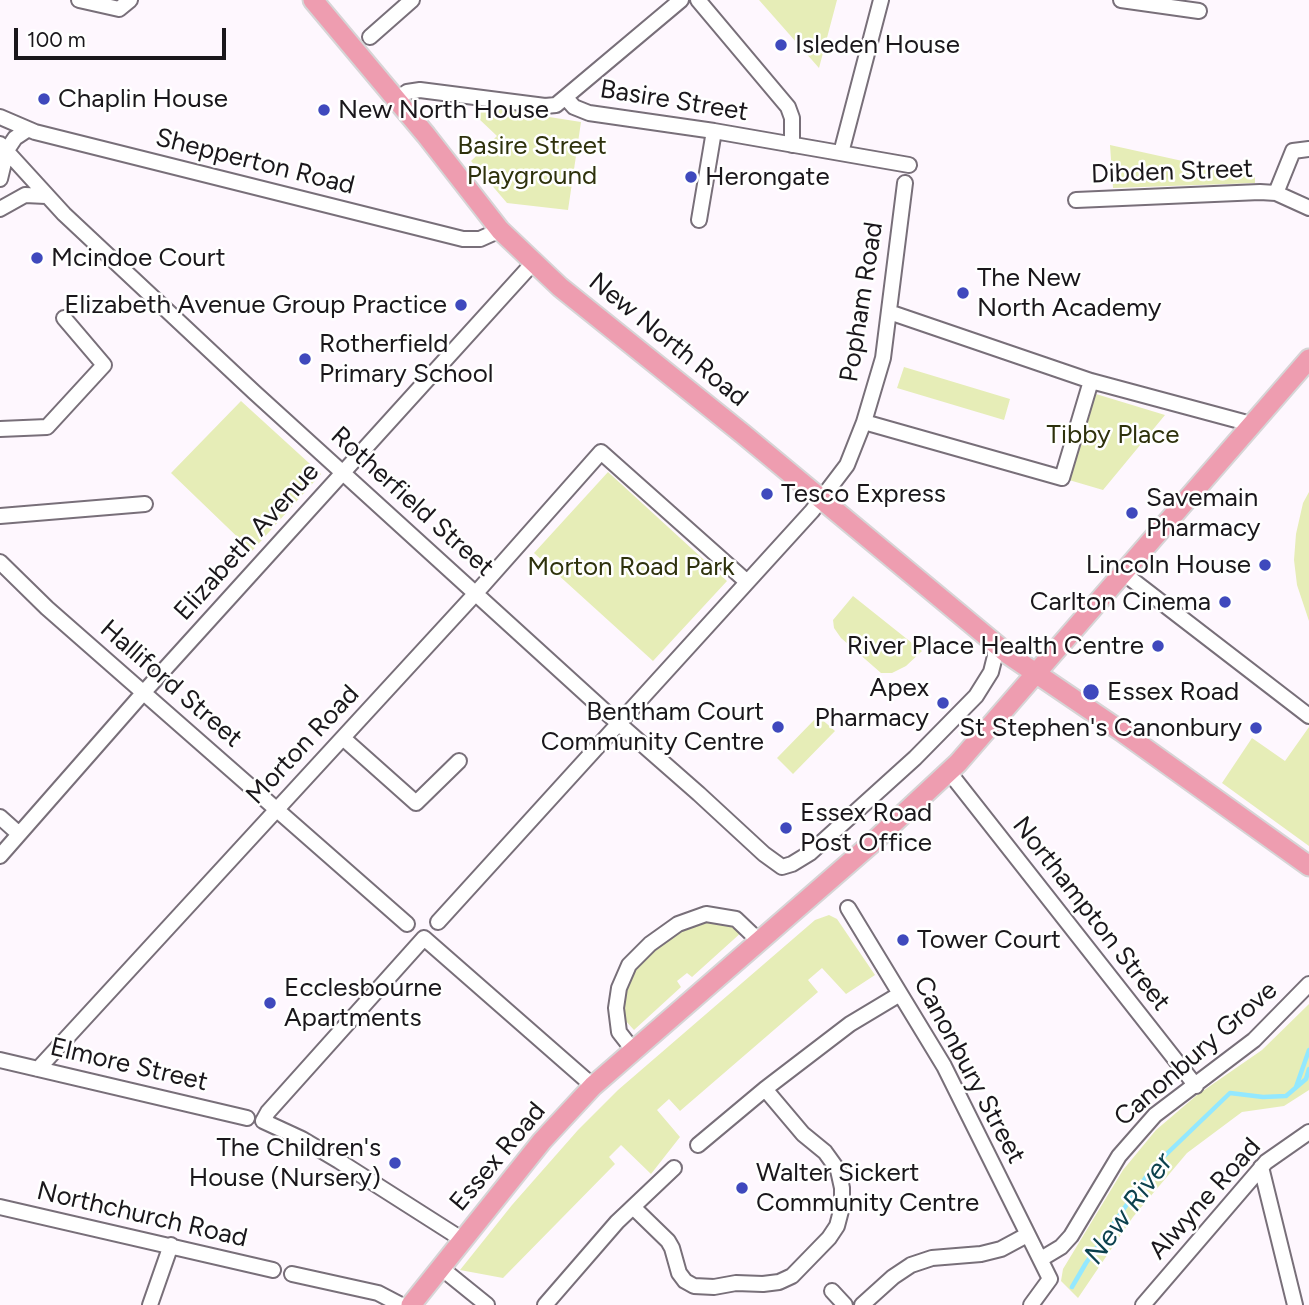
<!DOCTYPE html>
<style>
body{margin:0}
#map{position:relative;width:1309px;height:1305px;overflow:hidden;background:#fef7fe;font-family:Figtree,sans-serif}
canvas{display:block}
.scale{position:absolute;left:14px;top:28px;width:212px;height:32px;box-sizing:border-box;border:4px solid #1a171b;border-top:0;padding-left:9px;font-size:21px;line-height:24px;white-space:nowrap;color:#1a171b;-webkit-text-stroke:5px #fff;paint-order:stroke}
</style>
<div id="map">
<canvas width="1309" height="1305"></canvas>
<div class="scale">100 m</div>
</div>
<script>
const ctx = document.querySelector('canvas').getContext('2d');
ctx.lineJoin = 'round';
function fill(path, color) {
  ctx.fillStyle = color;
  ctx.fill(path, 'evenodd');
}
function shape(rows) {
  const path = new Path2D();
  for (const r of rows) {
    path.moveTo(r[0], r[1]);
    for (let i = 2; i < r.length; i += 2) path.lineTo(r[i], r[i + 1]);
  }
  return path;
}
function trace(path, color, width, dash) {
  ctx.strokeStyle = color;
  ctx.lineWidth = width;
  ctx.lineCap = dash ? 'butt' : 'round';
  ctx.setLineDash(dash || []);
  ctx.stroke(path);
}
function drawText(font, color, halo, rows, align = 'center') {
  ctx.font = font + ' Figtree,sans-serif';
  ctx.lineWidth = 5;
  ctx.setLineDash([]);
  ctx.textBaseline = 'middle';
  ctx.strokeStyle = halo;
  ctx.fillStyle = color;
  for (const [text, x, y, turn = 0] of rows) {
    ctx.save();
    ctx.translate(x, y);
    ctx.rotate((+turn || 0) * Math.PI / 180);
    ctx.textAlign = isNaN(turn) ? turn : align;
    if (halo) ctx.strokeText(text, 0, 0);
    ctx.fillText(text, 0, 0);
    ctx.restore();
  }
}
fill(shape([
 [759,0,837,0,819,68],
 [479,106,581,122,568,210,507,203,471,161,497,136,478,118],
 [1110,145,1255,177,1255,183,1113,188],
 [904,367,1010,399,1004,420,897,388],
 [1096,394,1165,415,1103,490,1069,480],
 [241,401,321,474,252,551,171,473],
 [608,472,727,581,653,661,534,553],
 [1309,492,1309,621,1297,585,1294,560,1296,534,1303,503],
 [853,596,922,651,906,666,892,673,881,673,841,638,834,628,833,620],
 [818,716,835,731,793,774,777,758],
 [1309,727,1309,846,1222,783,1252,738,1285,761],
 [829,915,837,919,875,975,846,994,822,968,808,980,818,992,680,1111,669,1099,657,1110,680,1137,651,1174,621,1145,609,1157,615,1164,503,1278,460,1270,512,1205,578,1130,618,1090,815,920],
 [706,921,732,921,743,931,692,977,687,973,677,981,681,987,634,1030,624,1019,624,994,633,968,680,931],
 [1309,1004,1309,1090,1284,1106,1242,1112,1187,1153,1133,1217,1078,1298,1061,1281,1063,1269,1123,1170,1156,1130,1197,1095,1262,1050]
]), '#e6edb7');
trace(shape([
 [1296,1087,1309,1050],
 [1072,1287,1086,1263,1153,1167,1230,1093,1263,1097,1286,1096,1306,1079,1309,1069]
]), '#93e8ff', 4.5);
const minor = shape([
 [79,0,119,9,130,0],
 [698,0,788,107,792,118,792,145],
 [1121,0,1199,11],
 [370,37,412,0],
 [566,98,574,107,589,113,714,131,909,165],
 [397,99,407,92,420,90,545,106,556,105,681,0],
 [0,117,35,132,463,239,480,239,500,230],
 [0,144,64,214,254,392,609,715,699,794,764,854,782,867,792,864,810,853,915,758,976,696,991,672,995,656,995,643],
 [841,153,881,0],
 [0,179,7,150,15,138,27,130],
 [1276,193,1293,151,1309,149],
 [1076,200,1260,192,1276,193,1309,208],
 [0,209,25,195,46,196],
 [699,220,714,131],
 [889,312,1091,381,1251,424],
 [864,422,1062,478,1091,381],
 [0,429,47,427,104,365,64,318],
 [0,516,145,504],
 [0,562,47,608,407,924],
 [1122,572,1309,716],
 [343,738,416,803,459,761],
 [949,772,1196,1086],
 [0,817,19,834],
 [0,856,144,692,533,263],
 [848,908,944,1066,1050,1279,1031,1305],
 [438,922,812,511,847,465,864,422,883,358,905,183],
 [633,1050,619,1032,616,1008,619,988,629,965,650,944,678,924,706,914,736,919,759,941],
 [0,1060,247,1118],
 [38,1069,476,593,601,452,746,581],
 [698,1145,765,1089,850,1024,900,994],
 [1261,1167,1295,1305],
 [0,1207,273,1270],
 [633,1207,668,1241,672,1248,679,1273,685,1281,694,1286,714,1287,736,1283,763,1284,779,1282,792,1276,829,1238,837,1226,842,1207,842,1188,838,1170,825,1152,803,1134,765,1089],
 [463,1240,339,1161,302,1139,263,1121,268,1112,424,938,593,1086],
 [1041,1259,1061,1247,1071,1236,1119,1156,1155,1115,1254,1040,1309,984],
 [440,1267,487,1305],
 [292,1274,378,1293,401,1305],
 [832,1291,845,1305],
 [150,1305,171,1245],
 [545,1305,617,1222,674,1168],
 [862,1305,893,1277,911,1265,932,1258,981,1254,1001,1249,1027,1235],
 [1143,1305,1266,1162,1309,1132]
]);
const major = shape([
 [313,0,426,135,500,230,560,287,743,434,1009,655,1121,731,1309,866],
 [411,1305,542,1141,593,1086,871,844,958,763,1309,359]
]);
trace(minor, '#786f79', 18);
trace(major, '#d6d5d6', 23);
trace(minor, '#fff', 14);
trace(major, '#ee9db0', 19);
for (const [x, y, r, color] of [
 [781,45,7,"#3f49bd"],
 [44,99,7,"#3f49bd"],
 [324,110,7,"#3f49bd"],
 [691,177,7,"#3f49bd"],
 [37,258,7,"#3f49bd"],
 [963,293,7,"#3f49bd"],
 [461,305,7,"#3f49bd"],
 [305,359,7,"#3f49bd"],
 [767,494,7,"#3f49bd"],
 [1132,513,7,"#3f49bd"],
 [1265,565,7,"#3f49bd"],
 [1225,602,7,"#3f49bd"],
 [1158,646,7,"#3f49bd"],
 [1091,692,9,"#3f49bd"],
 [943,703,7,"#3f49bd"],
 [778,727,7,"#3f49bd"],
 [1256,728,7,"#3f49bd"],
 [786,828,7,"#3f49bd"],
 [903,940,7,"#3f49bd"],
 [270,1003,7,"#3f49bd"],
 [395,1163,7,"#3f49bd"],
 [742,1188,7,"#3f49bd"]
]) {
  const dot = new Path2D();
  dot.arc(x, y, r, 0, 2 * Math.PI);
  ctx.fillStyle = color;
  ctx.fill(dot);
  trace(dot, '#fff', 2.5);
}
drawText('26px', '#1a171b', '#fff', [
 ["Isleden House",795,45],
 ["Chaplin House",58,99],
 ["New North House",338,110],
 ["Herongate",705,177],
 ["Mcindoe Court",51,258],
 ["The New",977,278],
 ["North Academy",977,308],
 ["Elizabeth Avenue Group Practice",447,305,"right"],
 ["Rotherfield",319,344],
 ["Primary School",319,374],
 ["Tesco Express",781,494],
 ["Savemain",1146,498],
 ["Pharmacy",1146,528],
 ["Lincoln House",1251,565,"right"],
 ["Carlton Cinema",1211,602,"right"],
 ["River Place Health Centre",1144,646,"right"],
 ["Apex",929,688,"right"],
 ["Pharmacy",929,718,"right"],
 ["Essex Road",1107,692],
 ["Bentham Court",764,712,"right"],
 ["Community Centre",764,742,"right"],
 ["St Stephen's Canonbury",1242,728,"right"],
 ["Essex Road",800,813],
 ["Post Office",800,843],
 ["Tower Court",917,940],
 ["Ecclesbourne",284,988],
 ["Apartments",284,1018],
 ["The Children's",381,1148,"right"],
 ["House (Nursery)",381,1178,"right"],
 ["Walter Sickert",756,1173],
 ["Community Centre",756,1203]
], 'left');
drawText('26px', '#1a171b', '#fff', [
 ["Basire Street",674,101,9],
 ["Shepperton Road",255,162,14],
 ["Dibden Street",1172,172,-2],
 ["Popham Road",862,302,-81],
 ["New North Road",668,340,39],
 ["Rotherfield Street",412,502,42],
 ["Elizabeth Avenue",247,542,-48],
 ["Halliford Street",171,684,41],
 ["Morton Road",303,745,-47],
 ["Northampton Street",1091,914,52],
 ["Canonbury Grove",1196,1054,-41],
 ["Elmore Street",129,1065,13],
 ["Canonbury Street",969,1070,62],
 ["Essex Road",498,1157,-50],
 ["Alwyne Road",1205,1199,-48],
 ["Northchurch Road",142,1215,13]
]);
drawText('26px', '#2e310c', '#fff', [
 ["Basire Street",532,146],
 ["Playground",532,176],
 ["Tibby Place",1113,435],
 ["Morton Road Park",631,567]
]);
drawText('italic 28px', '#0c414d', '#fff', [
 ["New River",1129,1209,-54]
]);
</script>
